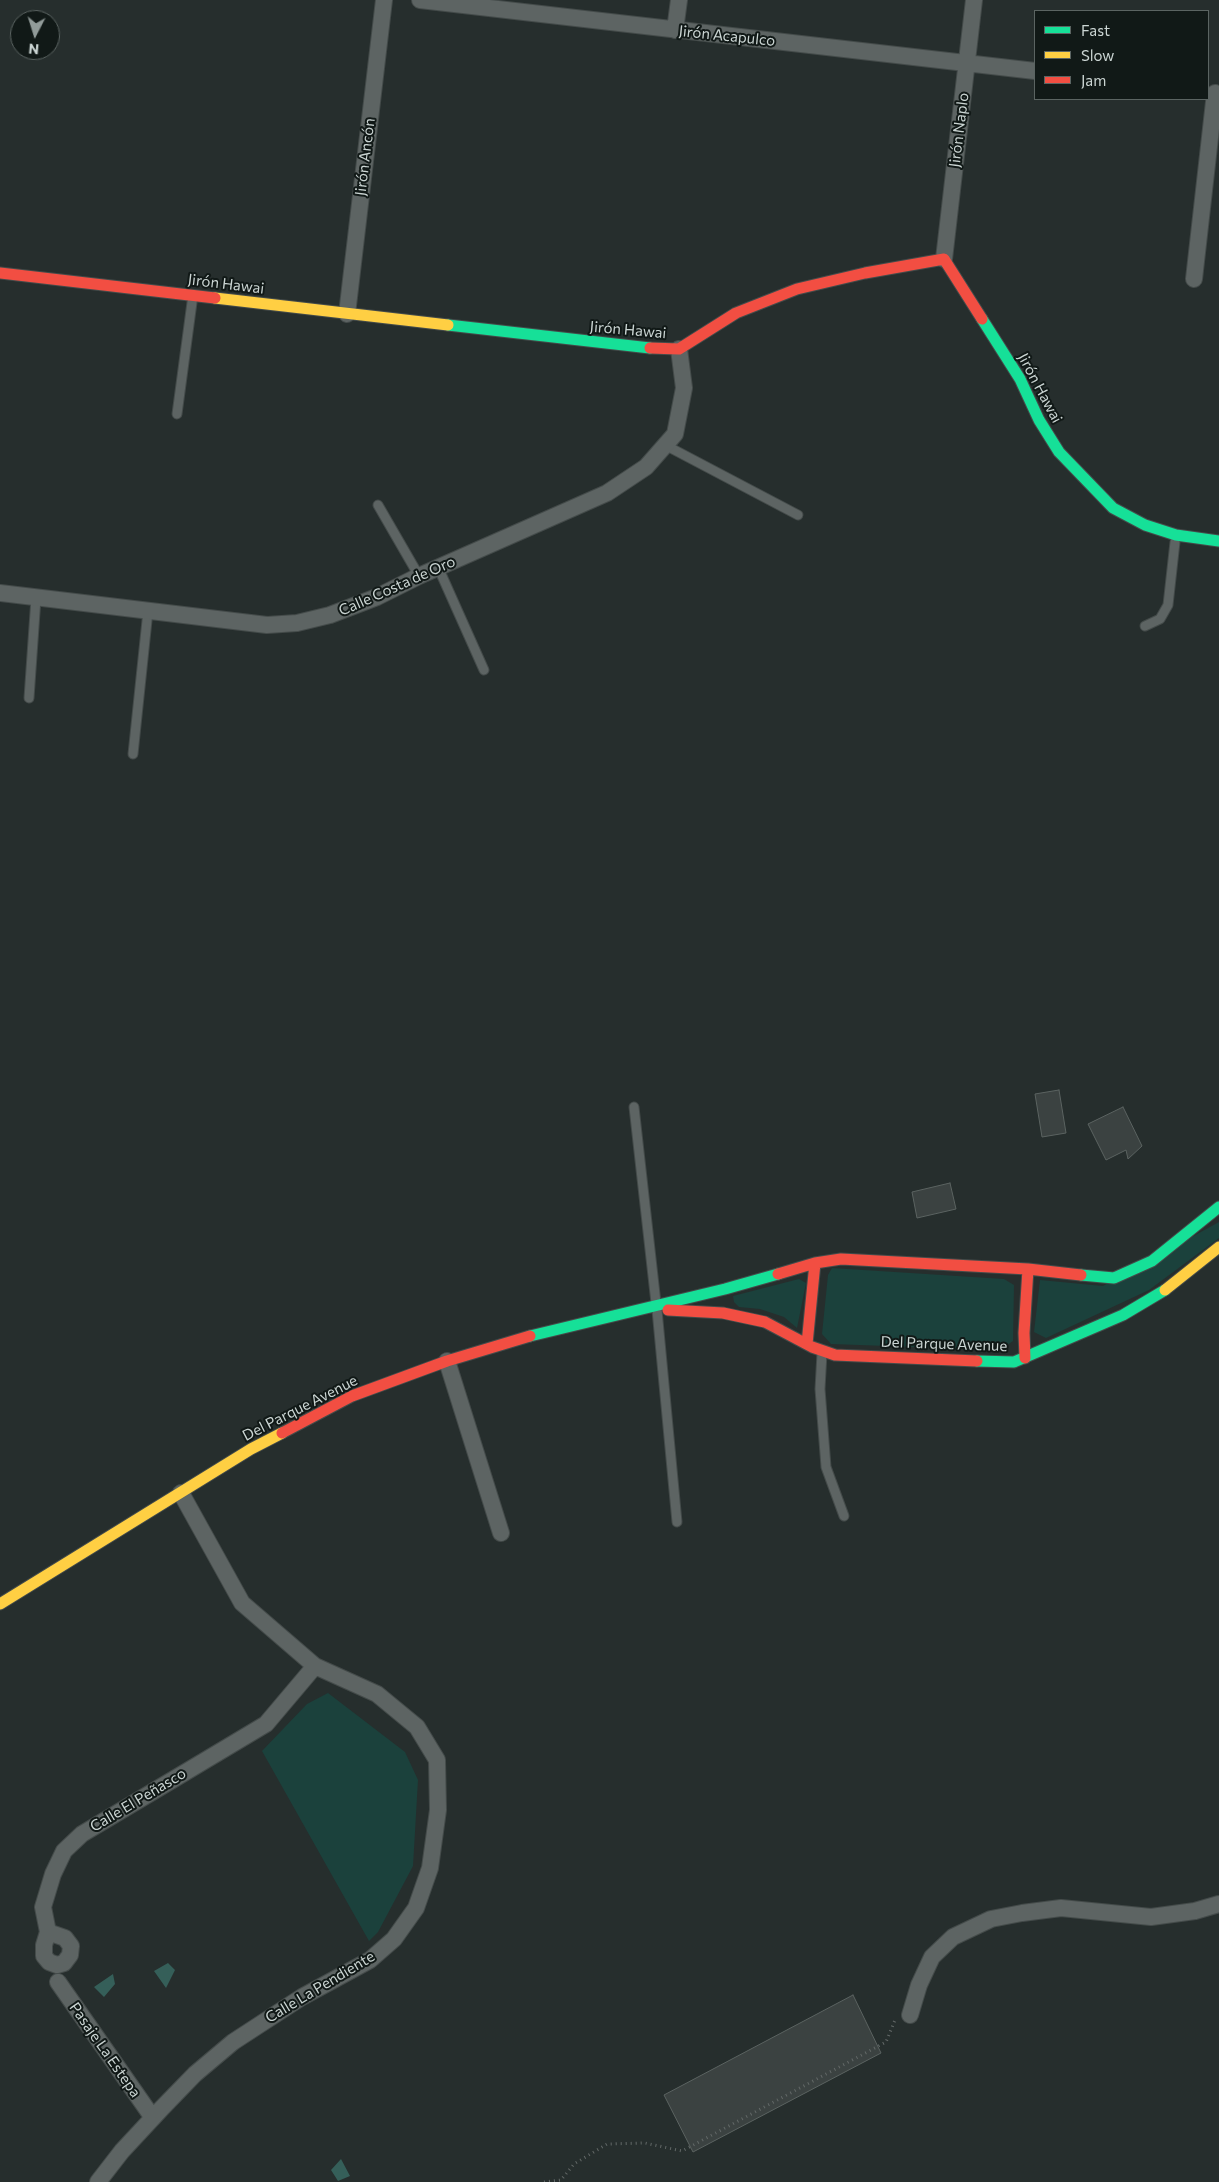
<!DOCTYPE html>
<meta charset="utf-8">
<style>
body{margin:0}
#map{position:relative;width:1219px;height:2182px;overflow:hidden;background:#262e2d;font-family:Commissioner,sans-serif}
canvas{display:block}
.legend{position:absolute;left:1034px;top:10px;width:175px;height:90px;box-sizing:border-box;background:#111917;border:1px solid #5b6462;margin:0;padding:6px 9px;list-style:none;font-size:15px;color:#cbd5d3}
.legend li{display:flex;align-items:center;gap:10px;height:25px}
.legend b{width:25px;border:1px solid #5b6462}
.north{position:absolute;left:10px;top:10px;width:50px;height:50px;box-sizing:border-box;background:#111917;border:1px solid #5b6462;border-radius:50%;rotate:185deg;font-size:14px;font-weight:700;line-height:20px;text-align:center;color:#cbd5d3}
.north::after{content:'';display:block;margin:auto;width:18px;height:22px;background:#919b99;clip-path:polygon(50% 0,100% 100%,50% 72%,0 100%)}
</style>
<div id="map">
<canvas width="1219" height="2182"></canvas>
<ul class="legend">
<li><b style="height:6px;background:#16e098"></b>Fast</li>
<li><b style="height:6px;background:#ffcf43"></b>Slow</li>
<li><b style="height:6px;background:#f24e42"></b>Jam</li>
</ul>
<div class="north">N</div>
</div>
<script>
const ctx = document.querySelector('canvas').getContext('2d');
ctx.lineJoin = 'round';
function fill(path, color) {
  ctx.fillStyle = color;
  ctx.fill(path, 'evenodd');
}
function shape(rows) {
  const path = new Path2D();
  for (const r of rows) {
    path.moveTo(r[0], r[1]);
    for (let i = 2; i < r.length; i += 2) path.lineTo(r[i], r[i + 1]);
  }
  return path;
}
function trace(path, color, width, dash) {
  ctx.strokeStyle = color;
  ctx.lineWidth = width;
  ctx.lineCap = dash ? 'butt' : 'round';
  ctx.setLineDash(dash || []);
  ctx.stroke(path);
}
function drawText(font, color, halo, rows, align = 'center') {
  ctx.font = font + ' Commissioner,sans-serif';
  ctx.lineWidth = 4;
  ctx.setLineDash([]);
  ctx.textBaseline = 'middle';
  ctx.strokeStyle = halo;
  ctx.fillStyle = color;
  for (const [text, x, y, turn = 0] of rows) {
    ctx.save();
    ctx.translate(x, y);
    ctx.rotate((+turn || 0) * Math.PI / 180);
    ctx.textAlign = isNaN(turn) ? turn : align;
    if (halo) ctx.strokeText(text, 0, 0);
    ctx.fillText(text, 0, 0);
    ctx.restore();
  }
}
fill(shape([
 [1219,1222,1219,1238,1149,1290,1046,1338,1034,1332,1040,1280,1103,1286],
 [832,1268,1004,1279,1014,1285,1013,1341,1000,1350,831,1344,822,1334,828,1275],
 [799,1279,806,1283,797,1328,784,1317,760,1309,739,1307,734,1302,733,1296],
 [328,1693,405,1752,418,1780,413,1866,378,1932,369,1941,262,1751,307,1704]
]), '#1b413c');
fill(shape([
 [168,1963,175,1970,166,1988,154,1971],
 [113,1974,115,1984,104,1997,94,1987],
 [341,2159,350,2176,338,2181,331,2170]
]), '#355f59');
const building = shape([
 [1059,1090,1066,1133,1042,1137,1035,1094,1059,1090],
 [1123,1107,1142,1146,1128,1159,1126,1150,1106,1160,1088,1124,1123,1107],
 [950,1183,956,1209,917,1218,912,1192,950,1183],
 [853,1995,881,2053,693,2152,664,2095,853,1995]
]);
fill(building, '#3b4241');
trace(building, '#5b6361', 1);
const lane = shape([
 [177,414,193,295],
 [665,445,798,515],
 [378,505,419,576],
 [438,567,484,670],
 [1145,626,1160,619,1168,605,1175,542],
 [29,698,36,598],
 [133,754,148,611],
 [634,1107,656,1303],
 [657,1310,677,1522],
 [822,1353,820,1389,826,1467,844,1516]
]);
const street = shape([
 [420,0,1035,71],
 [675,30,679,0],
 [944,259,974,0],
 [1194,279,1215,93],
 [347,314,384,0],
 [0,593,267,625,297,623,330,615,377,597,419,576,607,493,646,467,675,434,684,388,679,349],
 [447,1361,501,1533],
 [48,1932,65,1938,71,1946,70,1955,64,1963,57,1965,49,1962,44,1956,44,1945,48,1932,43,1907,53,1874,64,1851,82,1834,266,1724,315,1666],
 [58,1982,153,2118],
 [910,2015,919,1985,932,1957,953,1937,991,1919,1022,1913,1061,1908,1151,1917,1195,1911,1219,1904],
 [98,2182,122,2151,162,2108,195,2074,233,2042,302,1997,370,1960,394,1939,416,1908,430,1868,438,1810,437,1760,417,1727,377,1694,315,1666,242,1603,181,1493]
]);
const fast = shape([
 [982,319,1020,379,1039,420,1059,452,1113,508,1145,525,1176,535,1219,541],
 [448,325,650,348],
 [1081,1275,1114,1278,1152,1261,1219,1207],
 [530,1336,725,1289,778,1274],
 [977,1361,1014,1362,1123,1315,1165,1290]
]);
const slow = shape([
 [215,298,448,325],
 [1165,1290,1219,1247],
 [0,1604,251,1449,282,1433]
]);
const jam = shape([
 [0,273,215,298],
 [650,348,679,349,736,313,797,289,865,273,944,259,982,319],
 [778,1274,815,1263,841,1259,1028,1269,1081,1275],
 [668,1310,723,1313,765,1322,812,1347,835,1355,977,1361],
 [807,1344,815,1263],
 [1025,1358,1024,1333,1028,1269],
 [282,1433,352,1396,447,1361,530,1336]
]);
trace(lane, '#444b4a', 11);
trace(street, '#444b4a', 18);
trace(fast, '#444b4a', 13);
trace(slow, '#444b4a', 13);
trace(jam, '#444b4a', 13);
trace(shape([
 [544,2182,561,2180,574,2164,607,2144,645,2143,682,2151,886,2042,895,2020]
]), '#636968', 3, [1, 4]);
trace(lane, '#5d6463', 9);
trace(street, '#5d6463', 16);
trace(fast, '#16e098', 11);
trace(slow, '#ffcf43', 11);
trace(jam, '#f24e42', 11);
drawText('15px', '#cbd5d3', '#111917', [
 ["Jirón Acapulco",727,36,6],
 ["Jirón Naplo",959,130,-83],
 ["Jirón Ancón",365,157,-83],
 ["Jirón Hawai",226,284,7],
 ["Jirón Hawai",628,330,5],
 ["Jirón Hawai",1040,388,62],
 ["Calle Costa de Oro",397,586,-24],
 ["Del Parque Avenue",944,1344,2],
 ["Del Parque Avenue",300,1408,-27],
 ["Calle El Peñasco",138,1800,-31],
 ["Calle La Pendiente",320,1987,-31],
 ["Pasaje La Estepa",105,2050,55]
]);
</script>
